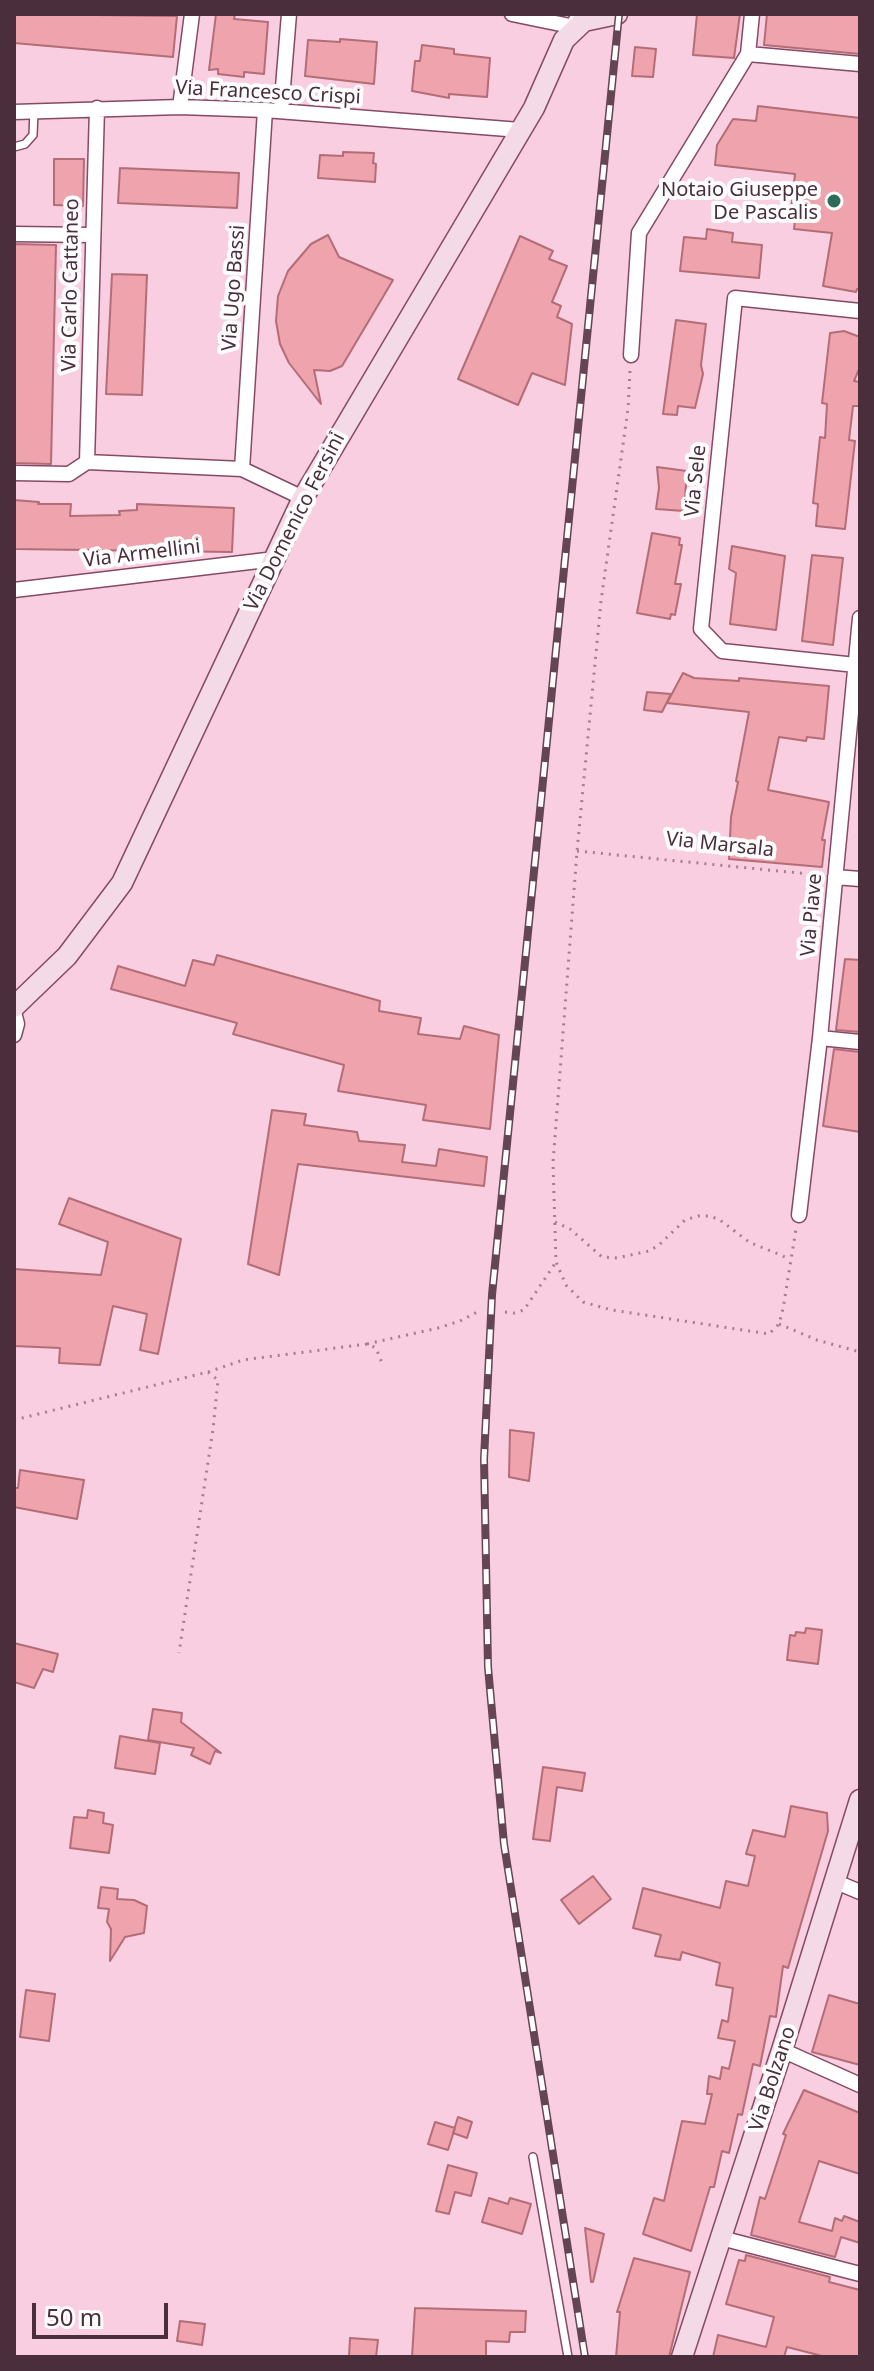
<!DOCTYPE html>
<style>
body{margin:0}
#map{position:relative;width:874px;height:2371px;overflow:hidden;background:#f9cee0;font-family:"Noto Sans",sans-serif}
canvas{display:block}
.frame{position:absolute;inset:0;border:16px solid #4a2e3b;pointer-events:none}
.scale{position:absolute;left:32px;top:2303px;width:136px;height:36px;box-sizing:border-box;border:4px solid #4a2e3b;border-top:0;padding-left:10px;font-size:24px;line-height:28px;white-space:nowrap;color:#4a2e3b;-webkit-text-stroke:6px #fdfdfd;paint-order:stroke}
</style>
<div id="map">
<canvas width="874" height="2371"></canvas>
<div class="frame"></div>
<div class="scale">50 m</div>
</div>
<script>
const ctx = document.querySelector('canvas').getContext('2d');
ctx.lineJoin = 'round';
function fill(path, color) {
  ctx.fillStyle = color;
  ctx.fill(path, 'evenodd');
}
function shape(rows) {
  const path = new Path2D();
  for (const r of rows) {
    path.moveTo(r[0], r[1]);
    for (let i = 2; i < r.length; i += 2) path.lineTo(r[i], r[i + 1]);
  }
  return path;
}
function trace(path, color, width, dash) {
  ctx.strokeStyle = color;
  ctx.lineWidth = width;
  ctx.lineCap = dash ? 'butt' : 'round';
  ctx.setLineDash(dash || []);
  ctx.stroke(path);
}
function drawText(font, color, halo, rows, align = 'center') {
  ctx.font = font + ' "Noto Sans",sans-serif';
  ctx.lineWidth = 8;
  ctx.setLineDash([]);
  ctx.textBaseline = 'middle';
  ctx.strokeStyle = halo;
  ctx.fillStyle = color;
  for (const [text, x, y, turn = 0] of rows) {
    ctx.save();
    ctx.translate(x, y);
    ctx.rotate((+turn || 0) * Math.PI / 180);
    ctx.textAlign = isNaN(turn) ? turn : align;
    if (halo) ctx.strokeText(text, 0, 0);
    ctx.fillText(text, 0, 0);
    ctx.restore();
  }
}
const building = shape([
 [14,14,177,16,173,57,14,43,14,14],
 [216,14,235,14,234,19,268,22,264,74,244,72,244,77,218,74,218,69,209,70,216,14],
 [697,14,740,14,734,58,693,55,697,14],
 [767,14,860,14,860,54,764,45,767,14],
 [340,39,377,42,374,84,305,76,308,40,340,42,340,39],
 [422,45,454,49,454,54,490,58,487,97,449,94,449,98,412,91,415,61,420,61,422,45],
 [635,47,656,49,653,77,632,76,635,47],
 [758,106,860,118,860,289,857,289,856,292,823,286,832,233,794,229,795,220,790,220,795,174,715,165,717,145,733,119,756,121,758,106],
 [343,152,374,153,373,163,376,164,375,182,318,178,320,155,343,156,343,152],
 [54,159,84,159,83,206,54,205,54,159],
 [120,168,239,173,237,208,118,203,120,168],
 [707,229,733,233,732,242,762,245,759,278,680,271,684,237,706,239,707,229],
 [328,235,339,257,393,280,342,366,330,371,314,370,321,404,289,363,280,344,276,321,278,296,288,271,311,244,328,235],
 [520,236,553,251,549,259,567,266,552,302,561,306,557,317,572,324,565,385,532,373,518,405,458,379,520,236],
 [14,244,56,245,51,464,14,463,14,244],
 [112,274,147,275,142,395,106,394,112,274],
 [676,320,706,324,701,365,703,374,695,408,678,406,677,415,663,414,676,320],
 [844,331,860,337,860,367,854,381,860,382,860,406,853,406,849,440,855,441,845,529,816,526,818,504,813,503,820,437,825,438,827,404,822,403,830,333,844,331],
 [657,467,687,471,684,511,656,509,659,488,657,467],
 [14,500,39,502,38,504,71,504,70,516,120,515,119,511,137,510,137,504,234,508,232,552,14,549,14,500],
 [652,533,680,538,679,545,682,545,675,584,681,584,675,615,671,614,670,619,637,613,652,533],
 [732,546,785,556,776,630,730,624,736,573,729,569,732,546],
 [812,555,843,558,833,645,802,641,812,555],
 [683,673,694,678,739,681,739,678,829,686,824,739,807,737,806,741,779,737,768,790,829,802,822,840,825,840,822,867,729,859,731,817,738,782,736,781,749,712,667,703,683,673],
 [647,692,671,694,662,712,644,710,647,692],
 [217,955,380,1001,379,1011,421,1018,418,1034,460,1039,464,1026,499,1035,490,1129,423,1120,426,1105,338,1091,344,1065,233,1034,237,1023,111,989,118,966,185,986,193,960,214,965,217,955],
 [845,959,860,960,860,1032,836,1030,845,959],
 [834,1049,860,1052,860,1132,823,1126,834,1049],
 [272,1110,306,1114,304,1125,357,1132,359,1141,405,1145,402,1162,436,1166,439,1149,487,1157,484,1186,298,1164,279,1275,248,1264,272,1110],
 [69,1198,181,1239,158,1354,140,1350,147,1314,113,1306,100,1365,59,1363,60,1348,14,1346,14,1269,101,1275,108,1242,59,1224,69,1198],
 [510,1430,534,1433,529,1481,509,1477,510,1430],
 [20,1470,84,1480,77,1519,14,1507,14,1488,18,1488,20,1470],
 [806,1628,822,1630,818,1664,787,1660,790,1635,795,1636,796,1632,805,1633,806,1628],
 [14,1643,58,1654,53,1672,43,1669,34,1688,14,1682,14,1643],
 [153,1709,182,1713,181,1722,221,1753,215,1751,210,1764,191,1755,194,1748,148,1740,153,1709],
 [120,1736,160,1743,155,1774,115,1768,120,1736],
 [543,1767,585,1773,582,1791,557,1787,550,1841,533,1839,543,1767],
 [791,1806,827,1813,828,1831,788,1968,783,1966,776,2017,770,2016,760,2066,753,2064,742,2115,738,2114,729,2153,722,2151,714,2187,710,2187,691,2251,643,2234,654,2198,664,2201,682,2121,705,2124,712,2094,707,2094,709,2076,720,2079,722,2067,729,2069,735,2041,718,2038,722,2020,728,2022,733,1988,716,1985,720,1963,682,1952,680,1960,655,1956,661,1935,633,1928,643,1888,720,1908,726,1881,748,1886,755,1856,746,1854,753,1830,785,1837,791,1806],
 [88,1810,104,1813,103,1823,113,1825,109,1853,70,1848,74,1817,87,1818,88,1810],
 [593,1876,611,1899,579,1924,561,1900,593,1876],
 [101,1887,118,1889,117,1899,134,1900,147,1906,144,1933,125,1937,110,1961,111,1929,107,1922,109,1909,98,1908,101,1887],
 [26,1990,55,1994,49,2041,20,2037,26,1990],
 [829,1995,860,2004,860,2065,812,2052,829,1995],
 [804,2090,860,2113,860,2174,819,2161,799,2222,832,2231,835,2218,842,2221,844,2216,860,2222,860,2243,841,2237,835,2257,751,2235,760,2197,765,2199,786,2135,783,2134,804,2090],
 [458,2117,472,2122,467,2138,453,2133,458,2117],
 [435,2122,455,2128,448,2150,428,2144,435,2122],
 [448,2165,477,2173,471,2196,455,2192,449,2214,436,2211,448,2165],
 [489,2198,508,2204,510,2198,531,2204,522,2234,482,2222,489,2198],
 [585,2228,604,2234,593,2282,591,2282,585,2228],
 [746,2255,830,2277,829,2282,860,2290,860,2357,826,2357,787,2347,784,2357,713,2357,718,2335,766,2347,774,2317,726,2304,739,2260,745,2261,746,2255],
 [634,2258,690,2272,669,2357,616,2357,620,2312,617,2312,634,2258],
 [415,2308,526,2311,525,2332,510,2332,509,2342,486,2341,486,2357,412,2357,415,2308],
 [180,2321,205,2324,202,2345,177,2341,180,2321],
 [350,2338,378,2340,376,2357,349,2357,350,2338]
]);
fill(building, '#eea3ad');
trace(building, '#b36d77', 2);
const lane = shape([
 [14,147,25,144,33,135,34,111],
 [533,2157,568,2357]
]);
const street = shape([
 [512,14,575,27,576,20],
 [748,54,860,64],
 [180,107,192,14],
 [281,111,289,14],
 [14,112,180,107,265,110,520,130],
 [14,234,92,235],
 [631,355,639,233,748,54,752,14],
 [87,462,97,108],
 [242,469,265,110],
 [14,473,69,474,87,462,242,469,303,498],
 [14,590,275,559],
 [856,665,722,651,701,629,735,298,860,311],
 [835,877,860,879],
 [14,1012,17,1024,14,1035],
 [820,1038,860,1042],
 [799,1215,820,1038,860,618],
 [834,1881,860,1892],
 [782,2050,860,2085],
 [721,2238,860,2274]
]);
const secondary = shape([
 [14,1007,67,956,122,883,303,498,534,108,564,40,584,21,617,14],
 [682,2357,782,2050,860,1800]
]);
trace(lane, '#864966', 10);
trace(street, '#864966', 17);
trace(secondary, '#864966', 23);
trace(shape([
 [630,371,628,409,601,601,577,851,553,1163,556,1262,566,1285,583,1302,612,1310,769,1334,779,1324,783,1309,796,1229],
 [577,851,819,875],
 [555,1222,570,1229,602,1257,617,1258,649,1251,659,1245,685,1220,698,1216,710,1216,720,1220,749,1242,790,1259],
 [505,1312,514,1313,524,1310,556,1262],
 [779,1324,817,1340,860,1352],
 [367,1344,438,1328,460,1321,481,1310],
 [208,1372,243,1360,367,1344,376,1348,382,1363],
 [14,1420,208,1372,218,1380,213,1429,179,1653]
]), '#a27f8e', 3, [2, 6]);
trace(lane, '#fff', 7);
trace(street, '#fff', 14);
trace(secondary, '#f4dae6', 20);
const rail = shape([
 [585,2357,504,1844,488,1667,484,1459,492,1295,619,14]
]);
trace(rail, '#634553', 8);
trace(rail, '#fdfdfd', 5, [15]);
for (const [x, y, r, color] of [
 [834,201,8,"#2e6c59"]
]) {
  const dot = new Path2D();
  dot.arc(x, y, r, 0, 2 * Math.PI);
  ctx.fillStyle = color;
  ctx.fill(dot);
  trace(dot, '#fdfdfd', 3);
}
drawText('20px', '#4a2e3b', '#fdfdfd', [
 ["Via Francesco Crispi",268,93,3],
 ["Via Carlo Cattaneo",71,285,-89],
 ["Via Ugo Bassi",234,288,-86],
 ["Via Sele",696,481,-84],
 ["Via Domenico Fersini",295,522,-63],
 ["Via Armellini",142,554,-7],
 ["Via Marsala",720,845,6],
 ["Via Piave",812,915,-85],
 ["Via Bolzano",773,2079,-72]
]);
drawText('20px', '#4a2e3b', '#fdfdfd', [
 ["Notaio Giuseppe",818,190],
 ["De Pascalis",818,213]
], 'right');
</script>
